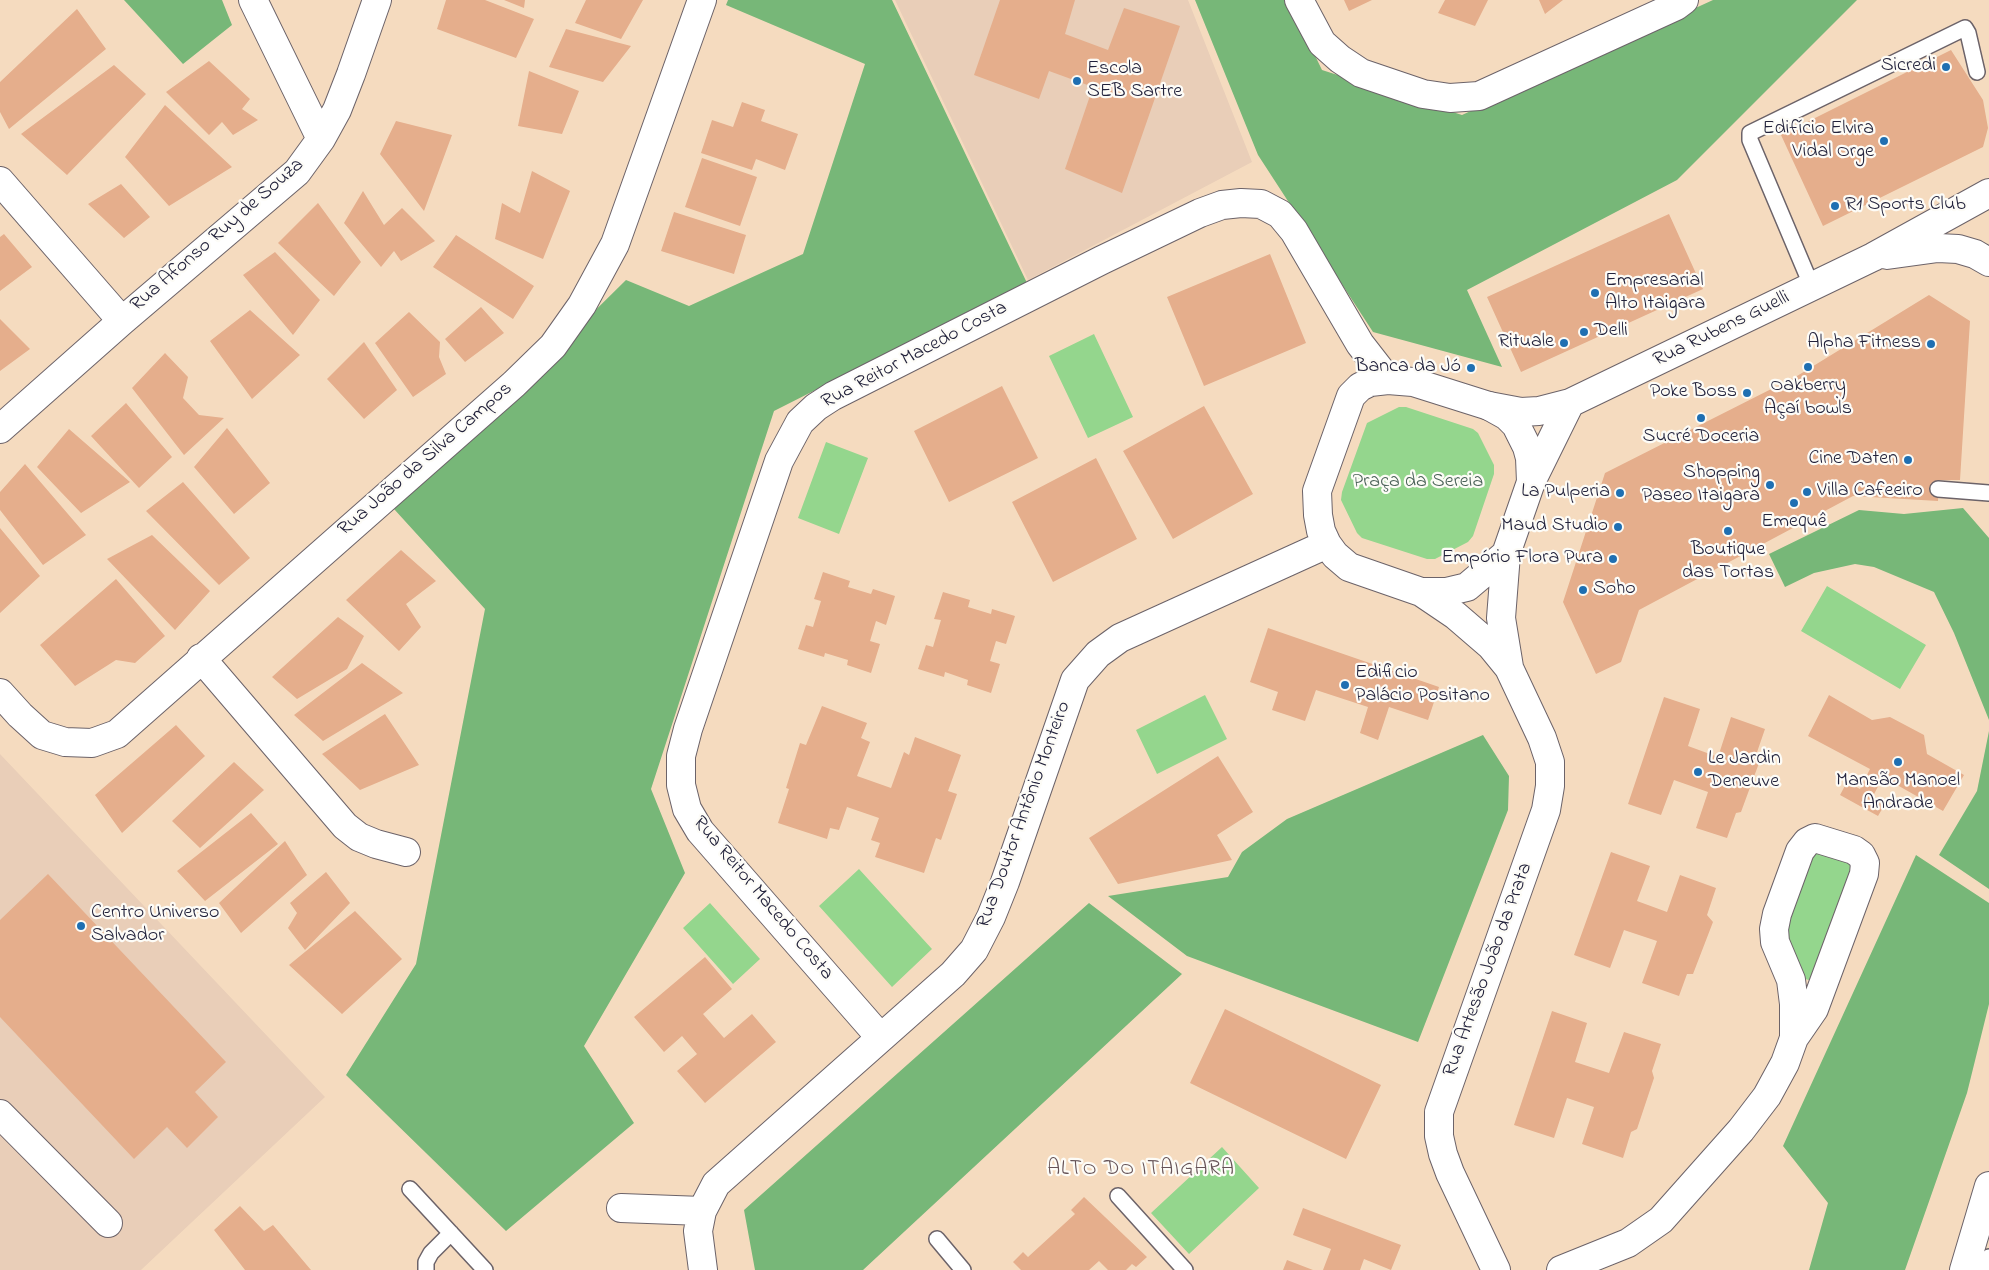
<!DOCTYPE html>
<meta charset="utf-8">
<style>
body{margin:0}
canvas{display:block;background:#f5dbbf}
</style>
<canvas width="1989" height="1270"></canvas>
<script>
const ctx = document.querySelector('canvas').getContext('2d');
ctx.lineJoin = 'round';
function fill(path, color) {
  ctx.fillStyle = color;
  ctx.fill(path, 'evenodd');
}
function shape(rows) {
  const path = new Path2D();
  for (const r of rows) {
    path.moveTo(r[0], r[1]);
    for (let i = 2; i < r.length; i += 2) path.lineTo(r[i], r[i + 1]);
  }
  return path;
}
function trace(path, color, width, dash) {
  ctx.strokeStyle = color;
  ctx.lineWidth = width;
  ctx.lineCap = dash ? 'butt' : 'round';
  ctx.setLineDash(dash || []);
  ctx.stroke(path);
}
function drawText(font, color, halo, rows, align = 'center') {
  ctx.font = font + ' "Indie Flower",sans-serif';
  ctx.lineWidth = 4.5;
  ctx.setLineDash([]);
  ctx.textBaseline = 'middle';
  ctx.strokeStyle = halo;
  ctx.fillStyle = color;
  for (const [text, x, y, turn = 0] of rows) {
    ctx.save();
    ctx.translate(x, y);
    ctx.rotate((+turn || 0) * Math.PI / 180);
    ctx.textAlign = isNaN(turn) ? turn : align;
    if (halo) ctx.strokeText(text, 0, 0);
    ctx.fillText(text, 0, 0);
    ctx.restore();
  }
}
fill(shape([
 [895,0,1188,0,1252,162,1028,280],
 [0,754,325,1097,141,1270,0,1270]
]), '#e9ceb8');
fill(shape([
 [1094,334,1133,417,1088,438,1049,356],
 [1399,407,1406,407,1473,429,1478,433,1494,465,1494,474,1473,536,1468,542,1435,559,1427,559,1362,538,1357,533,1341,500,1342,492,1367,423],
 [826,442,868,458,839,534,798,518],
 [1827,586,1926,645,1900,689,1801,631],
 [1205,695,1227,739,1157,774,1136,730],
 [1820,851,1851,861,1855,869,1812,981,1802,978,1786,932,1813,856],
 [859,869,932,949,892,987,819,906],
 [710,903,760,959,733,984,683,928],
 [1222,1147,1259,1188,1189,1254,1151,1213]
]), '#94d68d');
fill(shape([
 [124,0,222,0,232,25,183,64],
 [728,0,892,0,1027,283,774,411,651,789,685,873,584,1046,634,1123,506,1231,346,1075,416,964,485,609,394,509,626,280,689,306,803,254,865,64,726,5],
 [1195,0,1288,0,1322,70,1462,115,1713,0,1857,0,1677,180,1467,290,1502,367,1373,332,1258,155],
 [1963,508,1989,538,1989,720,1954,633,1934,592,1874,567,1855,564,1814,573,1785,587,1769,554,1859,510,1904,514],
 [1989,731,1989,889,1939,855,1977,791],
 [1483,735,1509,776,1508,810,1418,1042,1187,956,1108,896,1228,877,1242,852,1287,819],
 [1916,855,1989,903,1989,1004,1967,1093,1905,1270,1809,1270,1828,1203,1783,1146],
 [1089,903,1182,974,863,1270,755,1270,744,1210]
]), '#77b778');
fill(shape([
 [446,0,485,0,534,19,516,58,437,29],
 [504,0,525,0,524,8],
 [586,0,643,0,621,39,575,23],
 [1000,0,1075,0,1065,34,1108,50,1124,8,1180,26,1122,193,1065,169,1093,87,1049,71,1039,99,974,75],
 [1344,0,1372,0,1349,11],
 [1445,0,1488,0,1475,26,1438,13],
 [1539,0,1563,0,1545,14],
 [77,9,106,49,9,129,0,112,0,82],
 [566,29,631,46,603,82,549,67],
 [1951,50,1983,100,1988,128,1983,147,1823,226,1781,135],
 [209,61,250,99,242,109,258,120,233,135,222,122,209,135,166,92],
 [114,65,146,94,67,175,21,134],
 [529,71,579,91,562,134,518,126],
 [742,102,765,110,761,121,798,134,785,170,756,159,752,170,701,153,712,120,733,127],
 [165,105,232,167,169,206,125,157],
 [396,121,452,135,424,211,380,154],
 [702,158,757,177,740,226,685,207],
 [532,171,570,191,543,259,495,239,502,203,520,213],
 [121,184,150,217,124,238,88,204],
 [363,191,384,225,402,208,435,241,401,261,394,251,381,267,344,223],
 [318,203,361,262,334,296,278,243],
 [674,212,746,235,734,274,661,251],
 [1669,214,1703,289,1521,372,1487,297],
 [4,234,32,267,0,291,0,237],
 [456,235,534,286,513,319,433,267],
 [275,252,320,300,293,335,243,275],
 [1270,254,1306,343,1204,386,1167,297],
 [1929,295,1970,321,1960,480,1939,480,1938,501,1853,496,1639,610,1621,662,1596,674,1563,602,1605,473,1797,376],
 [481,307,504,333,465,362,445,339],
 [250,310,300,355,252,399,210,341],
 [409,312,440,342,439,357,446,374,413,397,375,343],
 [0,319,30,349,0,371],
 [364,342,397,390,364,419,327,379],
 [165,353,188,377,183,398,199,415,224,418,184,455,132,388],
 [1002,386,1038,458,949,502,914,431],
 [126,403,172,457,139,488,91,436],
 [1204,406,1253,494,1173,539,1123,451],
 [227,428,270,483,234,514,194,467],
 [69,429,130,482,81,513,37,467],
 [1096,458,1137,539,1053,582,1012,502],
 [25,464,86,535,43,565,0,510,0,492],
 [183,482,250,558,219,585,146,511],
 [0,528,40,576,0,613],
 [152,535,210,591,175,630,107,559],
 [401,550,436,581,406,604,421,627,399,651,346,600],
 [823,572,850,581,848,587,871,594,873,589,895,596,886,625,876,621,870,641,880,644,871,673,847,665,848,660,825,653,824,657,798,649,806,625,813,627,821,601,814,599],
 [116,579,165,636,135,663,116,660,75,686,40,645],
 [943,592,970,600,968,607,991,614,992,609,1015,616,1006,644,996,641,990,661,1000,664,991,693,967,685,968,680,945,672,944,677,918,669,926,645,933,647,941,620,934,619],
 [338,617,364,636,347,669,297,699,272,677],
 [1268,628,1439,687,1428,720,1389,707,1378,740,1360,733,1368,707,1316,690,1305,721,1272,710,1278,692,1250,682],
 [362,663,403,693,323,741,294,715],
 [1829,695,1872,720,1890,717,1924,735,1927,754,1964,775,1943,811,1883,777,1873,796,1885,804,1878,816,1840,795,1847,782,1860,789,1870,769,1808,736],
 [1664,697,1700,709,1688,746,1718,757,1731,717,1765,729,1755,758,1759,763,1741,812,1736,813,1727,838,1696,828,1708,792,1674,780,1661,815,1628,804],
 [822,706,867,723,861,738,870,742,857,776,891,788,904,752,909,755,915,737,961,755,948,791,957,794,941,840,936,838,924,873,875,857,880,843,871,840,879,818,847,807,839,830,830,828,827,839,778,823,789,789,786,788,800,743,806,745],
 [385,714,419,765,360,790,322,754],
 [176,725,205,756,122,833,95,795],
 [1218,756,1253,812,1217,835,1232,860,1118,884,1089,838],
 [234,762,264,790,200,848,172,821],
 [251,813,278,844,205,901,177,871],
 [285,841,307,875,241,933,219,903],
 [1611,852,1650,866,1637,901,1667,912,1680,875,1716,888,1707,915,1713,922,1693,974,1687,974,1679,996,1642,983,1657,941,1624,930,1610,968,1574,955],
 [326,872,350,903,305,950,288,928,297,913,290,903],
 [48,874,226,1062,195,1092,218,1117,187,1148,167,1127,134,1159,0,1017,0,920],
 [355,911,402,959,342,1014,289,965],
 [705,957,732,989,703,1014,724,1038,752,1014,776,1042,705,1103,677,1071,697,1054,682,1036,664,1052,634,1017],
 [1225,1009,1381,1085,1346,1159,1190,1083],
 [1552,1011,1587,1023,1575,1062,1609,1073,1624,1032,1661,1044,1652,1071,1654,1078,1637,1129,1631,1132,1623,1158,1582,1144,1594,1107,1567,1098,1554,1138,1514,1125],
 [1084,1197,1147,1257,1136,1267,1132,1264,1126,1270,1108,1270,1099,1261,1089,1270,1021,1270,1013,1262,1023,1252,1028,1257,1075,1214,1071,1210],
 [240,1206,264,1231,273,1225,311,1270,245,1270,214,1230],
 [1303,1208,1401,1245,1391,1270,1364,1259,1360,1270,1323,1270,1331,1249,1293,1235],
 [1287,1260,1313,1270,1283,1270]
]), '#e5ae8c');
const lane = shape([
 [1812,287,1750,140,1750,133,1965,28,1968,33,1977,72],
 [1938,489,1989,493],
 [410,1189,485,1270],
 [1118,1196,1185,1270],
 [937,1239,963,1270],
 [426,1270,426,1262,431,1253,451,1233],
 [1985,1270,1989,1257]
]);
const street = shape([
 [253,0,321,139],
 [1299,0,1322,43,1340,59,1361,73,1423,94,1450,98,1479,96,1676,6,1684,0],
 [0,181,122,321],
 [1388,380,1413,382,1489,406,1507,416,1516,425,1527,447,1530,458,1531,482,1506,554,1467,587,1446,592,1421,592,1349,567,1335,555,1327,544,1321,531,1318,515,1317,491,1351,396,1360,387,1370,382,1388,380],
 [0,429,122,321,297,172,321,139,337,110,351,74,377,0],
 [1506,554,1501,618,1509,667],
 [1421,592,1455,615,1491,646,1509,668,1542,738,1550,762,1550,786,1546,810,1439,1112,1439,1136,1443,1154,1450,1173,1496,1270],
 [201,658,345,826,359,837,376,844,406,852],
 [0,693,20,715,42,735,65,742,92,743,117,734,514,384,553,346,582,305,615,244,702,0],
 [880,1037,700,831,687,809,681,785,681,756,688,729,779,461,800,422,816,407,833,396,1102,260,1200,213,1222,205,1241,203,1261,204,1280,214,1294,231,1360,344,1388,380],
 [0,1114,108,1223],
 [621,1208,702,1211],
 [703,1270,698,1231,702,1211,716,1184,953,974,974,950,991,917,1005,882,1075,680,1098,654,1120,638,1327,544],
 [1561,1270,1628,1243,1661,1220,1741,1130,1767,1096,1785,1063,1794,1038,1814,1009,1864,874,1865,863,1861,855,1854,850,1815,838,1807,842,1800,851,1777,914,1774,929,1775,942,1791,980,1794,1004,1794,1038]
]);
const secondary = shape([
 [1887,255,1938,248,1958,249,1975,254,1989,262],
 [1489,406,1521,412,1539,411,1570,403,1873,257,1989,193],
 [1531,482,1570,403]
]);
const primary = shape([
 [1964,1270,1989,1186]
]);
trace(lane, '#6c6369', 18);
trace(street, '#6c6369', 30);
trace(secondary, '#6c6369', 30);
trace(primary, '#6c6369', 30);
trace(lane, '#fff', 15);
trace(street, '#fff', 28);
trace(secondary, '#fff', 28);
trace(primary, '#fff', 28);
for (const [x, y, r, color] of [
 [1946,67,5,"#1f6fb2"],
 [1077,81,5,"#1f6fb2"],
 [1884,141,5,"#1f6fb2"],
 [1835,206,5,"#1f6fb2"],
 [1595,293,5,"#1f6fb2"],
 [1584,332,5,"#1f6fb2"],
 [1564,343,5,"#1f6fb2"],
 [1931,344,5,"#1f6fb2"],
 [1808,367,5,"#1f6fb2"],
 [1471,368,5,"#1f6fb2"],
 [1747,393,5,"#1f6fb2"],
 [1701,418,5,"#1f6fb2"],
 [1908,460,5,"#1f6fb2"],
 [1770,485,5,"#1f6fb2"],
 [1807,492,5,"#1f6fb2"],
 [1620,493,5,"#1f6fb2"],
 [1794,503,5,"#1f6fb2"],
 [1618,527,5,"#1f6fb2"],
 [1728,531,5,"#1f6fb2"],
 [1613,559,5,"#1f6fb2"],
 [1583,590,5,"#1f6fb2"],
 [1345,685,5,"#1f6fb2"],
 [1898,762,5,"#1f6fb2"],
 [1698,772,5,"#1f6fb2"],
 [81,926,5,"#1f6fb2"]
]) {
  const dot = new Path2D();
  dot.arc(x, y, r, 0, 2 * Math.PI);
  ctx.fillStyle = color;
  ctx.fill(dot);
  trace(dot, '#fdfcf7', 2);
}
drawText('20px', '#22223b', '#fdfcf7', [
 ["Sicredi",1936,67],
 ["Escola",1087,70,"left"],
 ["SEB Sartre",1087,93,"left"],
 ["Edifício Elvira",1874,130],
 ["Vidal Orge",1874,153],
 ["R1 Sports Club",1845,206,"left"],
 ["Empresarial",1605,282,"left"],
 ["Alto Itaigara",1605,305,"left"],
 ["Delli",1594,332,"left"],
 ["Rituale",1554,343],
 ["Alpha Fitness",1921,344],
 ["Banca da Jó",1461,368],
 ["Oakberry",1808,387,"center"],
 ["Açaí bowls",1808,410,"center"],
 ["Poke Boss",1737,393],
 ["Sucré Doceria",1701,438,"center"],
 ["Cine Daten",1898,460],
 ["Shopping",1760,474],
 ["Paseo Itaigara",1760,497],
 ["Villa Cafeeiro",1817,492,"left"],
 ["La Pulperia",1610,493],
 ["Emequê",1794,523,"center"],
 ["Maud Studio",1608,527],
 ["Boutique",1728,551,"center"],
 ["das Tortas",1728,574,"center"],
 ["Empório Flora Pura",1603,559],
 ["Soho",1593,590,"left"],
 ["Edificio",1355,674,"left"],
 ["Palácio Positano",1355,697,"left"],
 ["Le Jardin",1708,760,"left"],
 ["Deneuve",1708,783,"left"],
 ["Mansão Manoel",1898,782,"center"],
 ["Andrade",1898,805,"center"],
 ["Centro Universo",91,914,"left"],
 ["Salvador",91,937,"left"]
], 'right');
drawText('20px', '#22223b', '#fdfcf7', [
 ["Rua Afonso Ruy de Souza",218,236,-41],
 ["Rua Rubens Guelli",1722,330,-26],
 ["Rua Reitor Macedo Costa",915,356,-28],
 ["Rua João da Silva Campos",426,460,-41],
 ["Rua Doutor Antônio Monteiro",1025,815,-70],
 ["Rua Reitor Macedo Costa",762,899,50],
 ["Rua Artesão João da Prata",1489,970,-70]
]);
drawText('20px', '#4a6158', '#fdfcf7', [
 ["Praça da Sereia",1418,483]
]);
ctx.letterSpacing = '1px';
drawText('21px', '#665357', '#fdfcf7', [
 ["ALTO DO ITAIGARA",1141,1171]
]);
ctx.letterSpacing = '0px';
</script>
